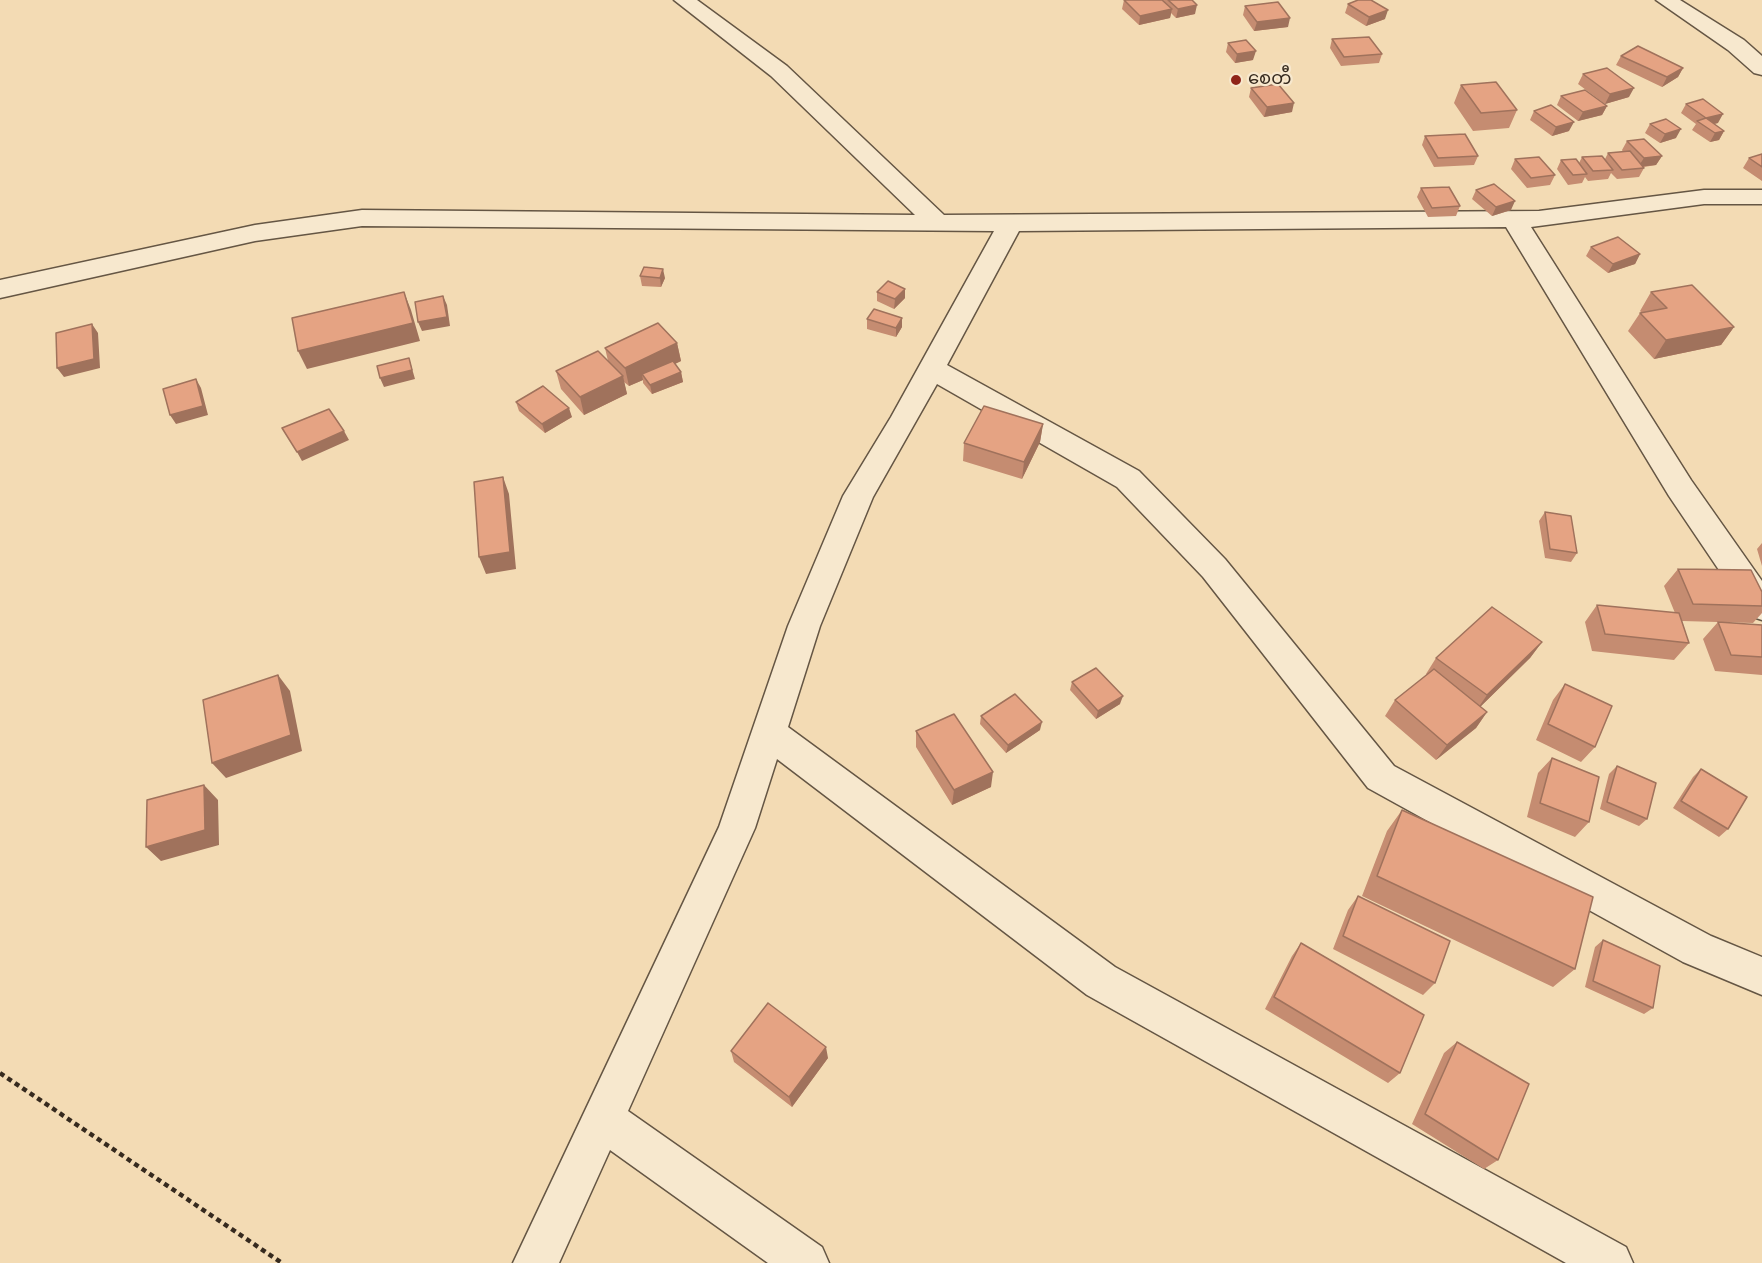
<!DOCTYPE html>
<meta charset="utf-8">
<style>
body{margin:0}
canvas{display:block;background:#f3dbb4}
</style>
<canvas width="1762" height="1263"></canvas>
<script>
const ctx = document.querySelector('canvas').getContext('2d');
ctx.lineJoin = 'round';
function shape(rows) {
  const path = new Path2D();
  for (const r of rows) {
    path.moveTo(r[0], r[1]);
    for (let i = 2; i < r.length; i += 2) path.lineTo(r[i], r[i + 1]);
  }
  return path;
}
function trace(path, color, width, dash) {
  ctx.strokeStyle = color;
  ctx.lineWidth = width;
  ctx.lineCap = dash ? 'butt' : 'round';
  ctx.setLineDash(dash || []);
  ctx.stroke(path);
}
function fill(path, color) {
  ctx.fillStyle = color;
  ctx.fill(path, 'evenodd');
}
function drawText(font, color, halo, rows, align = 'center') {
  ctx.font = font + ' Cardo,"Noto Sans Myanmar",serif';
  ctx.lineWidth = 4.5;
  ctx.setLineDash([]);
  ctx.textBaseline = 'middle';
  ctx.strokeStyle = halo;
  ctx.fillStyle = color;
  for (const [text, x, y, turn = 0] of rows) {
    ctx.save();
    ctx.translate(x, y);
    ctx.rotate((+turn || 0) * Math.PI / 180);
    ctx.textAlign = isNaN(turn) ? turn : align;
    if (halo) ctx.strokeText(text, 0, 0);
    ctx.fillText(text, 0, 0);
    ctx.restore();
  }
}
const street = shape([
 [674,0,697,0,787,66,944,215,1539,211,1704,190,1762,190,1762,204,1704,204,1531,227,1691,480,1762,581,1762,620,1750,616,1669,496,1506,227,1019,231,947,365,1139,471,1225,559,1394,766,1711,936,1762,957,1762,995,1683,962,1368,788,1203,577,1117,487,937,384,873,497,820,626,788,727,1115,967,1626,1247,1633,1263,1566,1263,1087,995,777,759,755,828,628,1111,822,1247,829,1263,768,1263,610,1150,559,1263,513,1263,719,827,788,626,843,496,891,417,994,231,362,226,255,241,0,298,0,280,255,225,362,210,915,215,771,76,674,0],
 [1656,0,1680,0,1744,40,1762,56,1762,75,1754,73,1728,50,1656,0]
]);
trace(street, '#655644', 3);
trace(shape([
 [0,1073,282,1263]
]), '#362a1e', 4.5, [5, 4]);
fill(street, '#f7e8ce');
fill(shape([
 [1124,0,1192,0,1195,14,1176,18,1171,13,1170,18,1139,25,1122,9],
 [1348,4,1385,19,1366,26,1345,13],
 [1245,6,1288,27,1254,31,1243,15],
 [1332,39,1382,54,1379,63,1341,66,1330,48],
 [1228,43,1253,60,1235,63,1226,52],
 [1621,56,1683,68,1678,77,1662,87,1616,65],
 [1583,74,1629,97,1605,104,1578,84],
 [1461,85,1517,110,1509,128,1473,131,1454,103],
 [1251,88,1292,112,1264,117,1249,97],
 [1561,96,1607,106,1602,115,1578,121,1557,105],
 [1686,104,1718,123,1714,124,1724,131,1719,140,1710,142,1692,130,1696,124,1681,113],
 [1534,111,1569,131,1552,136,1530,120],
 [1650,124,1676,138,1660,143,1645,133],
 [1425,136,1478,156,1474,165,1434,167,1422,145],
 [1627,141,1662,156,1656,165,1644,167,1644,168,1639,177,1617,179,1611,173,1608,179,1588,181,1585,177,1582,183,1568,185,1557,169,1561,160,1579,163,1582,157,1605,159,1608,153,1623,152,1622,150],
 [1762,154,1762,181,1743,168,1749,158],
 [1515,159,1555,175,1550,185,1527,188,1511,169],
 [1421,188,1460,206,1456,216,1428,217,1417,197],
 [1476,190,1511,210,1492,216,1472,199],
 [1591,247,1640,254,1635,264,1608,273,1586,256],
 [640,276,665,278,661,287,642,286],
 [905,289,905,298,894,309,877,301,877,292],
 [1651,292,1734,327,1721,345,1654,359,1628,331,1640,313,1642,313,1640,311],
 [867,319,902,327,896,337,867,329],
 [677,343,681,361,675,364,681,372,683,382,652,394,643,383,643,380,629,386,624,382,627,394,584,415,561,389,556,371,608,361,605,348],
 [516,402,572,417,545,433,519,411],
 [1043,424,1040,442,1022,479,963,461,964,443],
 [1545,512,1577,553,1571,562,1545,558,1539,521],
 [1762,543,1762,566,1757,549],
 [1678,569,1762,592,1762,613,1753,623,1682,621,1689,643,1674,660,1592,651,1585,622,1597,605,1675,613,1664,586],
 [1718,622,1762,625,1762,675,1715,671,1703,639],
 [1542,642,1530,658,1480,707,1487,712,1476,728,1436,760,1385,716,1395,700,1427,675,1426,674,1436,658],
 [1072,682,1120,704,1096,719,1070,690],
 [1565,684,1595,747,1581,762,1536,740,1553,700],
 [981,716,1040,730,1006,753,980,724],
 [916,731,991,787,952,805,916,747],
 [1552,758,1589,822,1575,837,1527,817,1538,773],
 [1617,766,1647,819,1639,826,1600,809,1609,774],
 [1701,769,1728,829,1719,837,1673,808,1693,777],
 [1402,810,1575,969,1553,987,1362,896,1387,831],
 [1358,896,1435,983,1423,995,1333,949,1348,910],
 [1603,940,1653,1008,1644,1014,1585,987,1595,947],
 [1301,943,1400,1073,1388,1083,1265,1009,1292,956],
 [1457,1042,1498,1160,1484,1169,1412,1124,1444,1053],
 [731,1051,828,1058,792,1107,734,1062]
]), '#c58c71');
fill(shape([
 [1197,5,1195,14,1176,18,1178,9],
 [1172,9,1170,18,1139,25,1140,16],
 [1388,10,1385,19,1366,26,1369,17],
 [1290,18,1288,27,1254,31,1257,22],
 [1256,51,1253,60,1235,63,1237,54],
 [1683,68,1678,77,1662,87,1667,77],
 [1634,88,1629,97,1605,104,1610,94],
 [1294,103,1292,112,1264,117,1267,107],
 [1607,106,1602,115,1578,121,1583,112],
 [1723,114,1718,123,1705,126,1706,118],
 [1574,122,1569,131,1552,136,1556,127],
 [1681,129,1676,138,1660,143,1665,134],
 [1724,131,1719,140,1710,142,1715,133],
 [1662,156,1656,165,1638,167,1644,158],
 [1515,201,1511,210,1492,216,1496,207],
 [1640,254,1635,264,1608,273,1613,264],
 [663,269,665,278,661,287,660,278],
 [905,289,905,298,894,309,895,299],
 [404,292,411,310,420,341,307,369,298,351],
 [443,296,447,305,450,326,422,331,418,322],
 [902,318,902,327,896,337,896,328],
 [92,324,98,333,100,368,64,377,57,368],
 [1734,327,1721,345,1654,359,1666,340],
 [677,343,681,361,645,378,642,374,643,380,629,386,625,368],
 [409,358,415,379,384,387,380,378],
 [681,372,683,382,652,394,650,385],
 [623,376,627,394,584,415,580,397],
 [196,379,201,388,208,415,176,424,170,415],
 [569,408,572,417,545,433,542,424],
 [1043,424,1040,442,1022,479,1024,462],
 [344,431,349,440,302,461,297,452],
 [503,477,509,494,516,569,486,574,479,557],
 [1542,642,1530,658,1476,711,1487,695],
 [278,675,290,691,302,751,226,778,212,763],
 [1123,696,1120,704,1096,719,1098,711],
 [1487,712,1476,728,1436,760,1447,745],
 [1042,722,1040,730,1006,753,1008,745],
 [993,772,991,787,952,805,954,790],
 [204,785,218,800,219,845,161,861,146,847],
 [826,1047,828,1058,792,1107,789,1097]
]), '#a0725c');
const building = shape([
 [1124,0,1162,0,1172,9,1140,16,1124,0],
 [1168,0,1192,0,1197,5,1178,9,1168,0],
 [1358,0,1371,0,1388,10,1369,17,1348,4,1358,0],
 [1278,2,1290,18,1257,22,1245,6,1278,2],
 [1369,37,1382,54,1344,57,1332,39,1369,37],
 [1246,40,1256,51,1237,54,1228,43,1246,40],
 [1638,46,1683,68,1667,77,1621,56,1638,46],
 [1607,68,1634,88,1610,94,1583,74,1607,68],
 [1496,82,1517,110,1481,113,1461,85,1496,82],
 [1278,84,1294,103,1267,107,1251,88,1278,84],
 [1585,90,1607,106,1583,112,1561,96,1585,90],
 [1703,99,1723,114,1706,118,1724,131,1715,133,1697,121,1706,118,1686,104,1703,99],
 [1551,105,1574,122,1556,127,1534,111,1551,105],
 [1666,119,1681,129,1665,134,1650,124,1666,119],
 [1465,134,1478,156,1438,158,1425,136,1465,134],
 [1644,139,1662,156,1644,158,1627,141,1644,139],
 [1630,151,1644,168,1622,170,1608,153,1630,151],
 [1762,154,1762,167,1749,158,1762,154],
 [1602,156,1613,170,1593,171,1582,157,1602,156],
 [1539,157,1555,175,1531,178,1515,159,1539,157],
 [1576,159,1587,174,1573,175,1561,160,1576,159],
 [1494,184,1515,201,1496,207,1476,190,1494,184],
 [1449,187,1460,206,1432,208,1421,188,1449,187],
 [1618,237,1640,254,1613,264,1591,247,1618,237],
 [644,267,663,269,660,278,640,276,644,267],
 [888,281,905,289,895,299,877,292,888,281],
 [1692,285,1734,327,1666,340,1640,313,1667,308,1651,292,1692,285],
 [404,292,413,323,298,351,292,318,404,292],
 [443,296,447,317,418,322,415,302,443,296],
 [874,309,902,318,896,328,867,319,874,309],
 [658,323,677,343,625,368,605,348,658,323],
 [92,324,94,359,57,368,56,333,92,324],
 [598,351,623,376,580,397,556,371,598,351],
 [409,358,412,370,380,378,377,366,409,358],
 [673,361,681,372,650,385,642,374,673,361],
 [196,379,203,406,170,415,163,389,196,379],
 [543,386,569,408,542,424,516,402,543,386],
 [984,406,1043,424,1024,462,964,443,984,406],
 [329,409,344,431,297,452,282,428,329,409],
 [503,477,510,552,479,557,474,482,503,477],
 [1545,512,1571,516,1577,553,1550,549,1545,512],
 [1678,569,1751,570,1762,592,1762,606,1693,604,1678,569],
 [1597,605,1679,613,1689,643,1605,634,1597,605],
 [1492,607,1542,642,1487,695,1436,658,1492,607],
 [1718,622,1762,625,1762,657,1731,655,1718,622],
 [1096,668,1123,696,1098,711,1072,682,1096,668],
 [1434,669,1487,712,1447,745,1395,700,1434,669],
 [278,675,291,735,212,763,203,700,278,675],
 [1565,684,1612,706,1595,747,1548,724,1565,684],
 [1015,694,1042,722,1008,745,981,716,1015,694],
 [954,714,993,772,954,790,916,731,954,714],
 [1552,758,1599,777,1589,822,1540,803,1552,758],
 [1617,766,1656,783,1647,819,1607,802,1617,766],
 [1701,769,1747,797,1728,829,1681,801,1701,769],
 [204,785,205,830,146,847,147,800,204,785],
 [1402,810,1593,897,1575,969,1377,876,1402,810],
 [1358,896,1450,941,1435,983,1343,936,1358,896],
 [1603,940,1660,966,1653,1008,1593,981,1603,940],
 [1301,943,1424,1015,1400,1073,1274,997,1301,943],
 [768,1003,826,1047,789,1097,731,1051,768,1003],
 [1457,1042,1529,1084,1498,1160,1425,1114,1457,1042]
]);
fill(building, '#e5a383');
trace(building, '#a0725c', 1.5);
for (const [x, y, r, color] of [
 [1236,80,6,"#8f2418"]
]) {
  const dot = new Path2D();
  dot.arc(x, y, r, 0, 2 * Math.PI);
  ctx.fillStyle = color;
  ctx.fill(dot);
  trace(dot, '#f7e8ce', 2);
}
drawText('18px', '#362a1e', '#f7e8ce', [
 ["စေတီ",1248,80]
], 'left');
</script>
